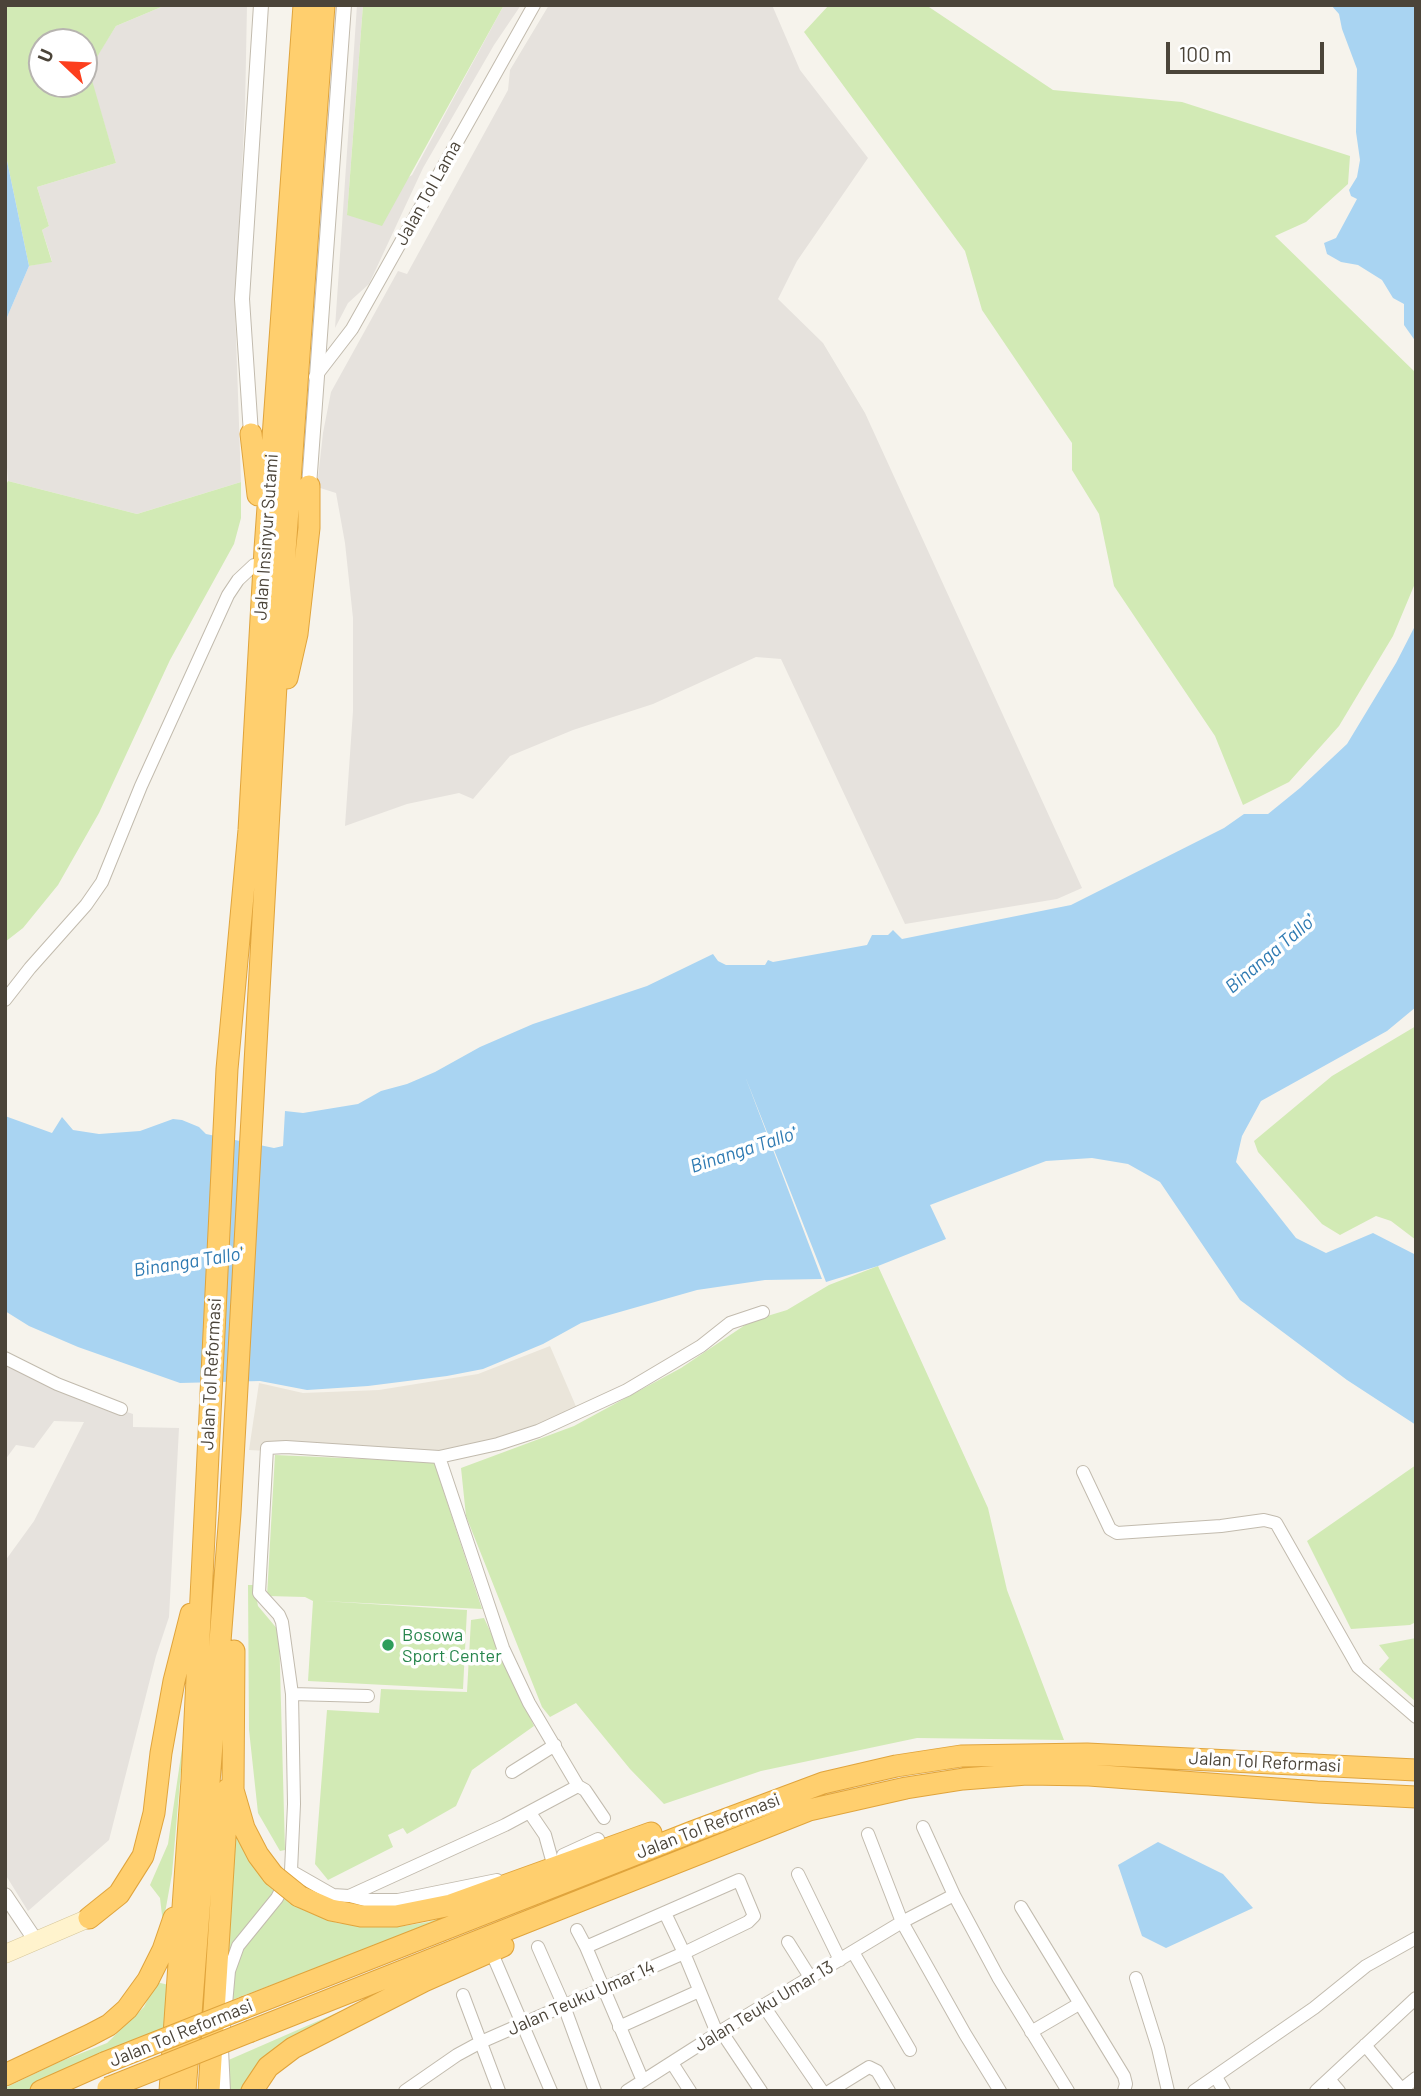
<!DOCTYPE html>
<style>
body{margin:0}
#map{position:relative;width:1421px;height:2096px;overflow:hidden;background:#f6f3ec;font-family:Barlow,sans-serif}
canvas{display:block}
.frame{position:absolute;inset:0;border:7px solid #4b4439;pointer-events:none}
.north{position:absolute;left:28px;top:28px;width:70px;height:70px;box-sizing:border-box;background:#fff;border:2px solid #b7b4b0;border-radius:50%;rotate:293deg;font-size:19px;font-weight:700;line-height:28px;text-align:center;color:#4b4439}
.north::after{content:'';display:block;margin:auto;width:24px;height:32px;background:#fc3f1d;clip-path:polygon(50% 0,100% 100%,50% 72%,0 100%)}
.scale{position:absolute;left:1166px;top:42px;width:158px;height:32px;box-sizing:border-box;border:4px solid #4b4439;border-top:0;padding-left:9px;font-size:21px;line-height:24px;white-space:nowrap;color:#4b4439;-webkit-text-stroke:5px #fff;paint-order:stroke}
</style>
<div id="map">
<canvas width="1421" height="2096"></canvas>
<div class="frame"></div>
<div class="north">U</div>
<div class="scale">100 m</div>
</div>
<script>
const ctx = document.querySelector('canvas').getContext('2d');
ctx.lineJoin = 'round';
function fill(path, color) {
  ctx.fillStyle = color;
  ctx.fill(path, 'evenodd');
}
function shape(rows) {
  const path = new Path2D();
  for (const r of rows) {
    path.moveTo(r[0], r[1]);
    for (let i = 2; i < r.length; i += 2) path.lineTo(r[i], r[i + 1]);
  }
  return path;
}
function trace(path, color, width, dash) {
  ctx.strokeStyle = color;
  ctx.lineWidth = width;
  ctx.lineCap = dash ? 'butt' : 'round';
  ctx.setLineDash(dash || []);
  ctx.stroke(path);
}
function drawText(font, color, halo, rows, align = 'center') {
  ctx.font = font + ' Barlow,sans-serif';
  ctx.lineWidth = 7;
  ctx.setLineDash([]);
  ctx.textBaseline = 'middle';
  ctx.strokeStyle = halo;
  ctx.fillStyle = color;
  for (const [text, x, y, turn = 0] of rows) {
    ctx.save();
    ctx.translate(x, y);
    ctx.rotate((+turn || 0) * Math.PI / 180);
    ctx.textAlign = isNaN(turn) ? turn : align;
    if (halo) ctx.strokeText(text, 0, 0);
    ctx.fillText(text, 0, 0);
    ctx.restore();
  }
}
fill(shape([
 [550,1346,581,1418,505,1449,433,1460,249,1450,259,1383,303,1393,379,1390,478,1374]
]), '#eae5da');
fill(shape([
 [166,5,247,5,245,109,235,308,241,482,137,514,8,481,5,439,5,322,29,266,52,261,42,230,49,226,37,187,116,163,88,70,116,26],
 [357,5,363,5,347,215,412,175,504,5,521,5,494,45,423,168,369,284,348,303,335,328],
 [549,5,772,5,800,70,868,158,797,261,778,299,823,343,865,413,1082,888,1057,899,905,924,781,659,756,657,653,704,573,730,510,756,473,799,459,793,407,804,345,826,353,711,353,618,345,543,336,493,317,487,323,433,331,392,398,271,407,274,508,90,510,70],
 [5,1359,70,1393,133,1414,133,1427,179,1428,169,1617,156,1656,109,1840,28,1911,5,1874,5,1561,34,1521,84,1422,54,1421,34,1448,16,1445,5,1460]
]), '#e6e2dd');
fill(shape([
 [5,5,166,5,116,26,89,70,116,163,37,187,49,226,42,230,52,262,29,266,7,161],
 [42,42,84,42,84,84,42,84],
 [363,5,504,5,382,226,347,215],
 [829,5,926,5,1053,90,1182,102,1350,156,1348,184,1306,222,1275,236,1416,373,1416,581,1393,636,1339,726,1289,782,1243,805,1215,736,1114,586,1099,514,1072,470,1072,443,982,310,965,251,804,32],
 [8,481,137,514,241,482,241,518,234,544,170,660,99,813,58,885,23,928,5,942,5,487],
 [1416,1026,1416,1240,1391,1221,1376,1216,1340,1235,1322,1224,1258,1152,1254,1141,1332,1076],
 [878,1266,988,1508,1007,1590,1064,1740,917,1738,761,1771,664,1804,630,1769,576,1703,550,1717,542,1707,466,1516,461,1468,574,1426,681,1368,751,1321,787,1310,829,1285],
 [275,1455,434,1462,482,1609,323,1601,467,1610,463,1689,308,1681,313,1601,305,1597,267,1596],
 [1416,1465,1416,1622,1410,1625,1351,1629,1307,1541],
 [248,1585,254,1585,258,1606,279,1631,285,1850,280,1851,258,1813,249,1730],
 [484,1618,534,1726,472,1770,456,1806,407,1834,403,1828,388,1835,393,1847,328,1880,315,1864,327,1710,379,1713,381,1689,467,1692,471,1620],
 [1416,1638,1416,1702,1379,1669,1389,1658,1379,1645],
 [184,1735,172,1874,163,1924,160,1898,150,1885,168,1844],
 [234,1818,246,1850,273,1890,296,1905,337,1923,373,1927,404,1926,428,1922,520,1891,216,2006],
 [442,1967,363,2005,247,2091,229,2091,224,2062],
 [156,1982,169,1985,168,2031,25,2091,5,2091,5,2088,59,2062,107,2043,144,2007]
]), '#d2eab5');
fill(shape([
 [1331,5,1416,5,1416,342,1404,325,1404,304,1393,298,1382,280,1358,265,1341,262,1327,254,1324,243,1336,238,1357,199,1351,196,1349,190,1357,177,1360,160,1356,132,1357,69,1342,29,1339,14],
 [5,91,7,161,29,266,5,322],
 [1416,624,1416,1007,1387,1031,1261,1101,1242,1136,1236,1162,1296,1238,1326,1253,1373,1233,1416,1255,1416,1425,1347,1380,1240,1300,1160,1182,1128,1164,1092,1158,1046,1161,930,1205,946,1239,878,1266,826,1282,745,1076,822,1279,765,1280,697,1290,581,1323,543,1344,483,1369,447,1376,368,1386,307,1390,260,1381,180,1383,78,1347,29,1326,5,1311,5,1116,52,1133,62,1117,73,1130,99,1134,140,1131,173,1119,182,1120,199,1127,206,1134,274,1148,283,1146,285,1111,303,1113,358,1104,381,1091,407,1084,435,1072,480,1047,533,1024,647,986,713,954,718,961,726,965,765,965,768,960,773,962,867,945,872,935,888,935,893,930,902,939,1071,905,1224,828,1244,814,1268,814,1300,788,1347,744,1396,663],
 [1158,1842,1223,1874,1253,1908,1166,1948,1142,1936,1118,1865]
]), '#a9d4f2');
const minor = shape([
 [315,377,352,329,534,5],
 [5,1000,30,968,86,905,102,882,141,786,228,595,238,580,254,565,264,565],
 [5,1358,57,1384,121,1409],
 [439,1457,503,1648,529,1703,578,1786,585,1790,604,1818],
 [1083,1472,1110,1529,1117,1533,1221,1526,1264,1520,1276,1523,1358,1667,1416,1717],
 [292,1694,368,1696],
 [512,1772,555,1745],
 [530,1813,545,1835,552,1860],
 [923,1827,954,1895,902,1922,965,2034,1000,2091],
 [563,1855,598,1839],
 [291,1871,333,1895,349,1896,505,1825,578,1786],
 [798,1874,840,1960],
 [954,1895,998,1977,1068,2091],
 [350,1896,365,1900,398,1900,497,1880],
 [1021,1907,1124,2076,1126,2084,1124,2091],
 [577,1930,586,1947],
 [788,1942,810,1977],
 [538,1947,564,2006,595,2091],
 [853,1952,910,2050],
 [494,1958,551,2091],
 [1136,1978,1158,2048,1168,2091],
 [463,1995,499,2091],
 [763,2005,822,2091],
 [619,2027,699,1991],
 [721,2031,761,2091],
 [1031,2032,1079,2004],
 [1365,2045,1403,2091],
 [672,2063,690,2091],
 [1216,2077,1224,2091],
 [1329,2079,1339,2091],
 [643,2081,586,1947,739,1880,754,1916,748,1922,684,1953,665,1913],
 [1402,2089,1416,2078],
 [224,2091,222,2049,229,1971,238,1946,277,1898,291,1871,294,1804,292,1694,282,1622,279,1615,259,1593,267,1448,286,1447,439,1457,498,1444,538,1431,627,1390,701,1346,730,1323,763,1312],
 [405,2091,457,2055,481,2042,684,1953,717,2033],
 [627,2091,721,2031,902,1922,868,1834],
 [830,2091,869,2067,877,2071,889,2091],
 [1194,2091,1314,2008,1366,1966,1416,1938],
 [1316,2091,1416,1998]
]);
const tertiary = shape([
 [251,434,242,299,261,5],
 [309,486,344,5],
 [5,1895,36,1941]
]);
const secondary = shape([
 [5,1954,89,1918]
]);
const motorway = shape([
 [251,434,258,495],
 [287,678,297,634,309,528,309,486],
 [234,1651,233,1790,244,1828,258,1855,273,1875],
 [299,1896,331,1910,361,1916,396,1916,451,1905,651,1833],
 [89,1918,119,1894,143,1856,154,1813,161,1753,174,1681,191,1614],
 [246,2007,692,1832,823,1783,896,1766,961,1756,1087,1754,1416,1770],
 [251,2031,809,1810,906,1788,963,1779,1027,1774,1089,1775,1317,1792,1416,1797],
 [5,2075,90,2035,109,2025,127,2009,148,1980,163,1950,174,1918],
 [41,2091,104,2063],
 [170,2091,192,1780,227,1069,249,830,265,549,304,5],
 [185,2091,230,1513,278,649,324,5],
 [209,2091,228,1789],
 [252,2091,268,2067,293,2048,424,1981,503,1946]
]);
trace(minor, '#c2bbae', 14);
trace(tertiary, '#c2bbae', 16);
trace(secondary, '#d6c79b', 19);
trace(motorway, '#e0a43c', 23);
trace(minor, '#fff', 12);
trace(tertiary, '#fff', 14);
trace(secondary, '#fff3cd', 18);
trace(motorway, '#ffcf6e', 21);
const motorwayBridge = shape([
 [273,1875,299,1896],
 [104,2063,246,2007],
 [108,2088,251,2031]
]);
trace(motorwayBridge, '#e0a43c', 23, []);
trace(motorwayBridge, '#ffcf6e', 21);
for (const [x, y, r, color] of [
 [388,1645,7,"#2e9e5b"]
]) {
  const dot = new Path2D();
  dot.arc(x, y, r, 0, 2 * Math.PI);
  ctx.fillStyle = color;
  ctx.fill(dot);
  trace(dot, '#fff', 2.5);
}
drawText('18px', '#4b4439', '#fff', [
 ["Jalan Tol Lama",428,193,-61],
 ["Jalan Insinyur Sutami",266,537,-86],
 ["Jalan Tol Reformasi",211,1374,-87],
 ["Jalan Tol Reformasi",1265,1762,3],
 ["Jalan Tol Reformasi",708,1826,-21],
 ["Jalan Teuku Umar 14",581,1998,-24],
 ["Jalan Teuku Umar 13",764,2006,-31],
 ["Jalan Tol Reformasi",181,2033,-22]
]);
drawText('18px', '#27864d', '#fff', [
 ["Bosowa",402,1635],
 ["Sport Center",402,1656]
], 'left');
drawText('italic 19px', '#2e7ab2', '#fff', [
 ["Binanga Tallo'",1270,954,-40],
 ["Binanga Tallo'",743,1150,-18],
 ["Binanga Tallo'",188,1262,-9]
]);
</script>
